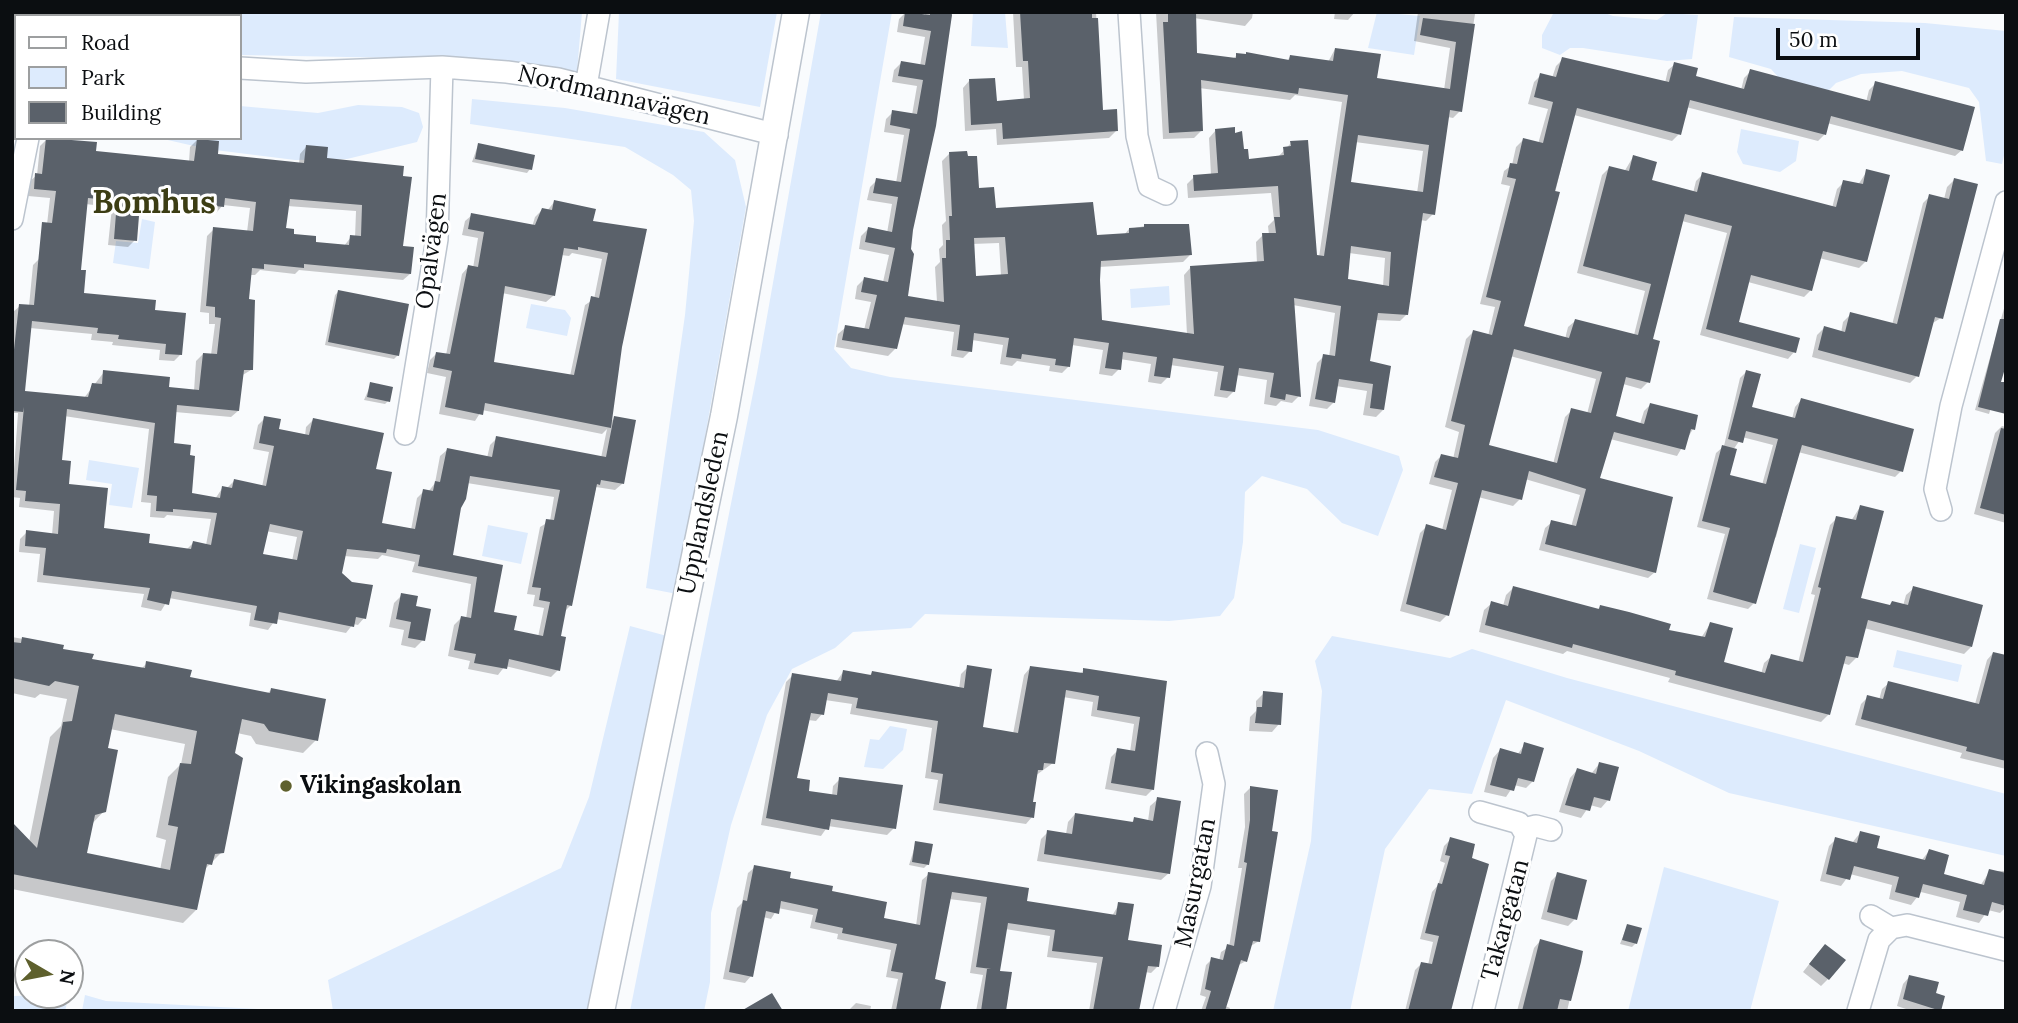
<!DOCTYPE html>
<meta charset="utf-8">
<style>
body{margin:0}
#map{position:relative;width:2018px;height:1023px;overflow:hidden;background:#f9fbfd;font-family:Lora,serif}
canvas{display:block}
.frame{position:absolute;inset:0;border:14px solid #0b0e11;pointer-events:none}
.legend{position:absolute;left:14px;top:14px;width:228px;height:126px;box-sizing:border-box;background:#fff;border:2px solid #9d9fa0;margin:0;padding:9px 12px;list-style:none;font-size:21px;color:#0b0e11}
.legend li{display:flex;align-items:center;gap:14px;height:35px}
.legend b{width:35px;border:2px solid #9d9fa0}
.north{position:absolute;left:14px;top:939px;width:70px;height:70px;box-sizing:border-box;background:#fff;border:2px solid #9d9fa0;border-radius:50%;rotate:100deg;font-size:19px;font-weight:700;line-height:28px;text-align:center;color:#0b0e11}
.north::after{content:'';display:block;margin:auto;width:24px;height:32px;background:#5e602d;clip-path:polygon(50% 0,100% 100%,50% 72%,0 100%)}
.scale{position:absolute;left:1776px;top:28px;width:144px;height:32px;box-sizing:border-box;border:4px solid #0b0e11;border-top:0;padding-left:9px;font-size:21px;line-height:24px;white-space:nowrap;color:#0b0e11;-webkit-text-stroke:5px #fff;paint-order:stroke}
</style>
<div id="map">
<canvas width="2018" height="1023"></canvas>
<div class="frame"></div>
<ul class="legend">
<li><b style="height:9px;background:#fff"></b>Road</li>
<li><b style="height:19px;background:#ddebfd"></b>Park</li>
<li><b style="height:19px;background:#5a616a"></b>Building</li>
</ul>
<div class="north">N</div>
<div class="scale">50 m</div>
</div>
<script>
const ctx = document.querySelector('canvas').getContext('2d');
ctx.lineJoin = 'round';
function fill(path, color) {
  ctx.fillStyle = color;
  ctx.fill(path, 'evenodd');
}
function shape(rows) {
  const path = new Path2D();
  for (const r of rows) {
    path.moveTo(r[0], r[1]);
    for (let i = 2; i < r.length; i += 2) path.lineTo(r[i], r[i + 1]);
  }
  return path;
}
function trace(path, color, width, dash) {
  ctx.strokeStyle = color;
  ctx.lineWidth = width;
  ctx.lineCap = dash ? 'butt' : 'round';
  ctx.setLineDash(dash || []);
  ctx.stroke(path);
}
function drawText(font, color, halo, rows, align = 'center') {
  ctx.font = font + ' Lora,serif';
  ctx.lineWidth = 6;
  ctx.setLineDash([]);
  ctx.textBaseline = 'middle';
  ctx.strokeStyle = halo;
  ctx.fillStyle = color;
  for (const [text, x, y, turn = 0] of rows) {
    ctx.save();
    ctx.translate(x, y);
    ctx.rotate((+turn || 0) * Math.PI / 180);
    ctx.textAlign = isNaN(turn) ? turn : align;
    if (halo) ctx.strokeText(text, 0, 0);
    ctx.fillText(text, 0, 0);
    ctx.restore();
  }
}
fill(shape([
 [47,12,582,12,577,72,455,59,240,55,240,16,54,16],
 [619,12,777,12,760,107,616,79],
 [821,12,892,12,834,349,851,368,890,377,1318,430,1399,456,1403,470,1378,536,1342,523,1307,489,1262,476,1245,492,1243,542,1234,598,1220,616,1169,621,925,614,911,628,853,632,835,648,792,669,767,715,731,825,711,913,710,982,704,1011,630,1011,757,373],
 [973,12,1005,12,1008,48,971,46],
 [1377,12,1420,16,1414,55,1368,48],
 [1554,12,1602,12,1613,16,1657,20,1667,13,1698,15,1692,59,1667,61,1583,48,1570,48,1560,55,1542,48,1542,35],
 [1734,17,1925,23,2006,31,2006,147,2002,164,1986,161,1979,102,1969,88,1902,71,1861,74,1836,83,1826,93,1779,78,1771,69,1729,57],
 [472,99,565,108,704,132,735,160,746,207,677,594,646,588,685,315,694,221,691,190,673,175,625,147,470,124],
 [358,105,402,107,419,113,423,127,417,142,347,159,295,160,207,149,159,138,240,138,240,106,318,113],
 [1741,129,1799,141,1796,161,1780,172,1743,164,1737,152],
 [142,219,155,222,149,269,113,263,116,241,138,243],
 [1169,286,1170,305,1131,308,1130,289],
 [531,304,565,310,571,318,567,336,526,328],
 [89,460,139,468,132,508,109,505,112,484,86,480],
 [488,525,528,533,521,564,482,556],
 [1800,544,1816,548,1799,613,1783,609],
 [630,626,667,636,589,1011,333,1011,328,980,561,868,589,797],
 [1332,636,1450,658,1472,649,1567,678,2006,794,2006,856,1729,793,1639,751,1506,700,1472,794,1429,789,1385,849,1350,1011,1273,1011,1311,841,1322,691,1315,661],
 [1897,650,1962,665,1958,682,1893,667],
 [890,726,907,729,903,750,883,769,864,767,870,739,879,740],
 [1664,867,1779,901,1750,1011,1628,1011],
 [69,995,65,1011,12,1011,12,996],
 [85,995,106,1001,296,1011,82,1011]
]), '#ddebfd');
fill(shape([
 [906,12,925,16,925,12,952,12,934,125,911,230,906,297,937,302,935,267,940,262,939,249,943,245,942,225,946,221,942,161,949,154,994,210,1096,237,1124,235,1129,229,1145,226,1190,255,1183,262,1099,267,1101,321,1187,335,1184,275,1191,267,1257,264,1256,242,1263,235,1269,235,1268,226,1274,220,1271,193,1188,198,1187,184,1194,177,1211,175,1209,138,1216,130,1242,151,1247,161,1277,158,1291,143,1315,257,1319,257,1342,102,1295,95,1290,100,1199,88,1201,131,1194,138,1163,139,1156,12,1253,12,1252,18,1245,26,1194,18,1195,55,1232,60,1237,55,1286,62,1290,57,1328,62,1335,49,1375,80,1444,90,1450,48,1414,41,1418,12,1484,12,1475,14,1460,111,1453,118,1448,117,1433,214,1426,221,1420,220,1407,314,1400,321,1375,320,1368,362,1383,410,1376,417,1363,415,1367,391,1336,386,1334,402,1327,409,1309,406,1317,363,1324,356,1329,357,1335,313,1293,305,1299,396,1292,403,1281,401,1276,406,1264,404,1267,380,1236,375,1234,391,1227,398,1214,396,1218,372,1170,365,1168,377,1161,384,1148,382,1151,364,1120,359,1119,369,1112,376,1099,374,1103,350,1072,345,1069,366,1062,373,1049,371,1050,366,1017,361,1012,366,1000,364,1003,345,972,340,970,351,963,358,951,356,954,332,901,324,895,349,888,356,836,347,838,334,846,327,864,330,871,302,855,299,857,286,864,279,883,282,889,255,859,249,861,236,868,229,887,233,892,204,867,200,870,187,877,180,896,183,904,135,884,132,886,119,893,112,912,115,917,86,892,82,894,70,901,63,920,66,925,37,897,32,899,19],
 [1355,142,1423,151,1417,193,1349,183],
 [999,243,1001,276,974,278,972,244],
 [1349,253,1385,258,1383,286,1346,280],
 [1013,12,1096,12,1102,111,1116,131,1109,138,997,145,996,129,965,131,963,88,969,81,995,103,1024,100,1022,67,1016,67],
 [1335,12,1355,12,1348,20,1334,19],
 [1563,59,1665,83,1668,70,1675,64,1694,77,1741,90,1744,78,1751,71,1866,102,1869,90,1876,83,1962,150,1955,156,1827,123,1824,135,1818,141,1686,107,1679,134,1672,141,1574,115,1522,328,1565,339,1568,327,1575,321,1634,335,1645,291,1577,273,1602,175,1609,168,1624,172,1633,157,1649,181,1693,193,1696,181,1703,174,1832,208,1837,189,1844,182,1858,185,1867,171,1866,261,1859,268,1819,258,1810,291,1804,297,1748,282,1737,324,1794,352,1788,359,1700,335,1727,233,1682,221,1650,341,1648,382,1641,389,1623,384,1614,417,1640,424,1644,411,1650,405,1693,429,1677,456,1610,439,1598,479,1655,572,1648,578,1539,550,1545,528,1552,522,1571,527,1580,495,1525,479,1520,499,1513,506,1478,497,1447,615,1440,622,1400,611,1420,533,1427,526,1442,530,1452,490,1429,484,1435,462,1441,456,1453,459,1459,432,1445,427,1466,339,1473,332,1488,336,1495,307,1480,304,1510,186,1501,184,1504,171,1512,165,1516,147,1523,140,1538,144,1548,109,1528,104,1534,82,1541,75,1552,78,1556,66],
 [1510,356,1596,379,1587,414,1572,410,1565,417,1553,464,1487,447],
 [47,139,94,153,189,162,190,147,197,140,216,156,299,164,300,154,306,147,325,160,401,248,410,274,403,280,299,270,295,274,260,270,255,275,250,275,247,301,251,370,241,376,238,411,231,417,175,412,172,445,190,494,215,499,223,487,227,488,234,481,262,487,269,452,253,449,258,425,265,418,277,430,305,436,306,427,313,420,374,471,380,524,411,530,417,498,424,491,428,492,435,483,440,456,447,450,487,458,490,445,497,438,601,458,607,429,602,434,482,410,475,421,439,414,446,377,427,373,430,360,437,353,446,355,462,274,468,267,473,268,478,238,462,235,465,221,472,215,532,227,535,217,542,210,547,211,554,202,591,222,645,231,620,347,610,422,615,418,622,484,615,490,596,487,571,605,564,612,559,637,558,670,551,677,505,666,498,675,468,669,470,661,448,656,454,625,461,618,466,619,471,584,412,572,415,562,382,555,378,559,344,556,340,574,364,618,358,625,353,624,346,633,276,619,268,630,249,626,251,613,169,598,161,611,141,607,144,594,37,582,40,554,19,552,20,539,27,532,52,535,54,511,19,507,20,498,12,497,18,413,12,413,12,319,13,312,20,306,29,306,33,265,40,258,82,294,154,311,180,355,174,361,159,360,160,350,112,345,113,342,91,340,92,334,30,328,23,392,84,398,104,372,167,388,194,391,196,361,203,354,211,355,215,324,209,324,209,313,200,312,207,236,214,229,247,232,250,208,223,205,216,213,163,208,159,212,138,210,135,240,128,247,108,245,112,207,85,204,45,242,50,198,28,196,29,182,37,175,40,146],
 [287,206,356,211,355,238,351,237,344,246,314,243,292,235,284,230],
 [572,253,602,259,594,299,585,305,570,376,492,363,502,293,546,302,553,296,561,255,569,256],
 [64,416,149,429,141,502,151,503,150,517,164,518,167,515,211,519,206,545,193,543,186,550,147,545,102,529,67,485,60,461],
 [467,483,554,497,550,521,540,527,527,594,535,595,533,606,544,608,538,637,512,632,492,614,500,567,451,557,459,508],
 [266,531,297,537,292,561,261,555],
 [478,145,530,169,527,173,472,162],
 [1954,180,1941,318,1931,324,1917,376,1910,383,1812,357,1817,335,1824,328,1841,333,1843,322,1851,314,1892,325,1923,203,1930,196,1944,199,1947,187],
 [338,292,398,355,394,359,325,345,335,295],
 [2005,305,2006,358,1989,414,1975,410],
 [1746,372,1750,408,1792,419,1795,407,1801,400,1901,471,1895,477,1798,452,1776,537,1770,542,1754,603,1748,609,1707,599,1725,534,1697,527,1716,453,1724,446,1740,378],
 [1742,437,1773,445,1762,485,1728,476,1733,450],
 [371,384,388,401,385,404,364,400],
 [2002,426,2006,427,2006,523,1974,514,1995,433],
 [1860,507,1859,599,1888,607,1903,606,1906,595,1914,588,1971,647,1964,654,1864,628,1857,657,1849,665,1842,663,1829,714,1821,722,1668,682,1670,678,1567,651,1563,654,1479,632,1484,610,1492,603,1503,606,1506,595,1513,588,1597,610,1601,606,1667,631,1701,638,1710,624,1722,664,1761,674,1764,663,1772,656,1798,663,1815,595,1811,594,1830,525,1837,518,1851,521],
 [402,595,414,607,423,640,415,648,401,645,404,630,389,627,394,603],
 [12,637,62,646,61,650,90,660,141,669,147,663,188,679,267,694,271,690,316,740,303,753,256,744,251,736,237,733,222,852,203,871,196,910,183,923,12,889,12,825,29,842,50,737,61,726,67,699,40,694,35,698,12,693],
 [110,729,185,744,181,764,168,777,156,837,166,840,160,870,85,854,91,825,104,811,106,749],
 [1993,653,2006,657,2006,769,1960,758,1962,753,1855,725,1861,704,1868,697,1879,700,1882,689,1889,683,1975,704,1987,660],
 [968,667,981,729,1013,734,1024,675,1030,668,1080,674,1084,670,1165,683,1153,789,1146,796,1105,789,1111,757,1118,750,1130,752,1134,724,1091,716,1093,702,1063,697,1053,763,1035,776,1031,803,1032,817,1026,824,933,810,938,780,925,778,932,728,850,714,852,704,825,700,822,714,816,721,808,720,795,780,807,793,832,796,833,786,840,779,894,828,887,835,828,826,821,836,761,825,786,682,793,675,836,682,843,672,869,676,872,673,959,689,961,674],
 [1264,693,1279,724,1272,732,1249,731,1250,717,1256,711,1256,701],
 [1525,744,1533,781,1526,788,1514,785,1506,797,1484,792,1493,758,1500,750,1517,755],
 [1599,764,1608,800,1601,808,1590,805,1581,818,1559,812,1570,778,1577,770,1591,774],
 [1250,788,1259,941,1249,947,1246,961,1237,966,1225,1006,1230,1008,1229,1011,1201,1011,1206,997,1200,995,1206,965,1212,959,1219,961,1221,952,1229,947,1242,868,1238,868,1245,827,1244,794],
 [1158,799,1169,873,1161,880,1037,861,1041,839,1048,832,1066,834,1068,822,1075,814,1131,823,1135,819,1148,821,1150,806],
 [1860,833,1875,850,1921,861,1929,851,1942,876,1980,886,1990,871,2006,871,2006,907,2000,913,1988,910,1979,923,1956,917,1960,902,1921,892,1911,905,1889,899,1892,885,1850,874,1841,886,1820,881,1829,846,1836,839,1852,843],
 [1451,839,1449,1011,1405,1011,1415,970,1421,964,1428,965,1433,942,1420,939,1432,892,1438,885,1445,863,1440,861,1444,846],
 [916,843,928,864,924,868,909,865],
 [755,867,830,892,882,919,916,926,922,880,929,874,1025,902,1112,916,1119,904,1126,942,1157,967,1151,973,1145,972,1137,1011,1089,1011,1097,963,1047,957,1050,936,1005,929,998,972,1004,1011,976,1011,983,975,970,973,981,903,949,899,933,981,938,1011,891,1011,898,979,886,977,891,950,837,939,838,934,810,928,813,915,778,908,771,919,763,917,751,976,745,983,723,979,737,908,742,903,748,873],
 [1558,874,1575,919,1568,926,1541,919,1551,881],
 [1627,926,1636,943,1632,947,1620,944],
 [1540,941,1581,952,1567,1011,1517,1011,1534,948],
 [1818,953,1828,979,1821,986,1803,972],
 [1910,976,1933,995,1939,1011,1912,1011,1897,1006,1903,984],
 [856,1003,871,1006,870,1011,848,1011]
]), '#0003');
fill(shape([
 [905,12,930,15,930,12,951,12,952,15,936,126,913,230,911,249,914,254,908,296,944,302,942,258,946,258,946,240,950,240,949,216,952,216,949,152,967,151,968,156,977,156,979,188,994,187,996,208,1093,202,1097,235,1129,233,1129,228,1144,227,1144,224,1189,224,1192,255,1101,261,1100,280,1102,320,1194,334,1190,266,1264,261,1262,233,1276,233,1274,217,1280,217,1278,186,1194,191,1193,175,1218,173,1215,129,1235,127,1235,133,1242,131,1244,149,1248,149,1249,159,1284,155,1283,147,1291,146,1290,141,1308,140,1317,255,1324,256,1348,95,1299,88,1298,94,1201,80,1203,131,1169,133,1163,22,1168,22,1168,12,1196,12,1197,53,1236,58,1236,53,1246,54,1246,52,1289,60,1290,55,1333,61,1335,48,1381,54,1377,78,1450,89,1456,42,1420,35,1423,18,1475,24,1462,112,1450,110,1435,215,1423,213,1408,315,1378,313,1370,361,1391,366,1384,410,1370,408,1373,384,1339,379,1335,403,1315,399,1323,354,1335,356,1341,306,1294,298,1301,397,1286,394,1285,400,1270,397,1274,373,1239,368,1235,392,1220,390,1224,366,1173,358,1170,378,1154,376,1157,357,1123,352,1121,370,1105,368,1109,343,1074,338,1070,367,1055,365,1056,359,1022,354,1021,359,1006,357,1009,338,974,333,972,352,957,350,960,325,905,317,897,349,842,340,845,325,869,329,877,295,861,292,864,277,888,282,895,248,865,242,868,227,892,232,898,197,873,193,876,178,901,182,910,129,890,125,892,110,917,114,923,80,898,76,901,61,925,65,931,31,903,26],
 [1358,135,1429,145,1423,192,1351,182],
 [1005,237,1008,274,976,276,974,238],
 [1351,246,1391,252,1389,286,1348,279],
 [1020,12,1092,12,1092,18,1098,18,1103,110,1117,109,1118,131,1003,139,1002,123,971,125,969,79,995,78,997,101,1030,98,1028,61,1023,61],
 [1562,57,1669,82,1674,62,1698,68,1696,76,1744,89,1750,69,1870,101,1875,81,1975,107,1963,151,1831,116,1826,135,1690,100,1681,135,1577,108,1555,191,1560,192,1524,326,1569,338,1575,319,1638,335,1651,284,1583,266,1609,166,1629,171,1633,155,1657,162,1652,180,1697,192,1702,172,1836,207,1843,180,1863,184,1866,169,1890,175,1867,262,1823,251,1812,291,1751,275,1739,322,1800,338,1796,353,1706,329,1732,226,1685,214,1653,339,1660,341,1650,383,1626,377,1616,416,1644,424,1650,403,1698,415,1695,430,1691,429,1685,450,1614,432,1600,478,1673,497,1656,573,1545,544,1551,520,1576,526,1586,489,1529,471,1522,500,1482,490,1449,616,1406,604,1426,524,1446,530,1458,483,1434,477,1441,454,1458,458,1465,425,1451,421,1473,330,1492,335,1501,301,1486,297,1516,179,1507,177,1510,163,1517,164,1523,138,1543,143,1553,102,1534,97,1540,73,1556,77],
 [1514,349,1602,372,1591,413,1571,408,1557,463,1489,445],
 [46,138,97,142,96,151,194,161,197,139,219,141,218,154,304,163,306,145,328,147,327,158,404,166,403,176,412,177,403,246,414,247,411,274,304,264,304,268,264,264,264,269,252,268,249,299,255,300,253,370,244,370,239,411,177,405,174,443,191,445,190,455,195,456,192,493,220,498,222,486,232,488,234,479,266,486,274,446,259,443,264,416,281,419,279,429,309,435,313,418,384,433,376,469,392,472,382,523,415,529,423,489,433,491,435,481,440,482,447,448,492,457,496,436,606,457,614,416,636,420,624,484,601,480,600,485,597,484,572,606,567,605,561,636,566,637,560,671,509,659,507,669,474,663,476,654,454,650,461,616,471,618,477,577,418,566,420,555,387,549,386,553,347,549,342,573,352,582,373,585,366,619,356,617,354,627,279,612,277,624,254,620,257,606,172,591,169,605,147,600,150,588,43,575,46,548,25,546,26,530,58,534,60,504,25,501,26,491,16,490,24,407,23,412,12,411,12,368,19,304,34,305,42,222,52,223,56,191,34,189,35,173,42,174],
 [88,198,117,201,114,239,137,241,140,203,168,206,168,201,224,207,225,198,256,202,253,231,213,227,206,306,215,307,215,317,221,318,217,354,203,353,199,390,169,387,170,377,103,370,102,384,92,383,88,397,25,391,32,321,98,328,97,333,119,335,118,339,166,344,165,354,182,355,186,313,155,310,156,300,84,293,86,270,81,270],
 [290,199,362,205,361,236,350,235,349,245,316,242,316,236,294,234,294,229,286,228],
 [67,409,155,423,147,495,157,496,156,511,173,512,173,509,217,513,211,545,193,541,191,549,149,543,150,534,104,528,108,488,69,484,71,461,62,460],
 [470,476,560,490,554,520,546,519,532,587,541,588,539,600,550,602,543,636,514,630,517,616,494,612,503,565,453,555,461,508,466,499],
 [270,524,303,531,297,560,263,554],
 [478,143,535,155,532,170,475,159],
 [1954,178,1978,184,1943,319,1935,317,1919,377,1818,350,1824,326,1845,332,1850,312,1897,324,1929,194,1949,199],
 [554,200,596,209,593,221,647,229,622,347,611,428,485,403,483,415,445,407,452,371,433,367,436,352,450,354,468,265,478,267,484,232,468,229,471,213,535,225,542,208,552,210],
 [578,247,608,253,599,298,591,296,574,375,494,362,505,286,555,296,564,248,578,250],
 [338,290,409,304,399,356,328,342],
 [2000,319,2006,319,2006,365,2001,382,2006,382,2006,414,1978,407],
 [1746,370,1761,374,1752,407,1795,418,1801,398,1914,429,1903,472,1802,445,1756,604,1713,592,1730,528,1702,521,1722,445,1737,449,1730,475,1766,484,1778,439,1746,431,1743,443,1728,439],
 [370,382,393,387,390,402,367,397],
 [2001,428,2006,429,2006,515,1980,508],
 [1860,505,1884,511,1861,598,1890,605,1892,601,1908,605,1913,586,1983,605,1972,647,1868,620,1858,658,1846,656,1830,715,1675,675,1676,671,1573,644,1572,648,1485,625,1491,601,1508,606,1513,586,1599,609,1600,605,1629,612,1671,624,1669,630,1705,637,1710,622,1733,628,1724,662,1765,673,1771,654,1803,662,1821,588,1818,587,1836,516,1856,520],
 [401,593,418,596,416,606,431,609,425,641,408,638,411,622,396,619],
 [22,637,64,645,63,649,94,654,92,659,145,668,146,661,192,670,190,677,270,693,271,688,326,699,318,741,269,731,264,724,242,719,235,753,243,758,224,853,215,854,212,865,207,864,197,910,12,874,12,822,37,848,63,722,72,721,79,686,55,681,49,686,12,678,12,642,21,643],
 [115,714,197,731,191,764,180,763,168,825,178,827,170,870,87,853,95,815,106,812,118,750,108,748],
 [1993,652,2006,655,2006,761,1966,751,1967,747,1861,719,1867,695,1883,699,1888,681,1979,704],
 [967,665,992,669,983,727,1018,733,1030,666,1083,673,1083,668,1167,681,1154,790,1111,783,1117,748,1135,751,1140,717,1097,710,1099,696,1066,690,1055,764,1044,763,1043,770,1038,770,1033,802,1036,802,1034,818,939,803,943,774,931,772,938,721,856,708,858,698,828,693,824,715,811,713,797,778,810,780,809,791,837,795,839,777,903,785,896,829,831,819,829,830,766,818,792,673,841,681,843,670,871,675,872,671,964,688],
 [1263,691,1283,693,1281,725,1255,723,1257,707,1262,707],
 [1524,742,1544,748,1534,782,1518,778,1514,791,1490,785,1500,748,1521,754],
 [1599,762,1619,767,1610,801,1594,797,1590,811,1565,805,1577,768,1596,774],
 [1250,786,1278,790,1272,831,1278,832,1260,942,1253,941,1247,962,1241,960,1225,1011,1205,1011,1211,991,1205,989,1211,957,1223,960,1227,944,1234,946,1247,863,1244,862,1250,820],
 [1157,797,1181,801,1170,874,1044,854,1047,830,1072,834,1075,813,1133,822,1134,817,1153,821],
 [1860,831,1880,836,1877,848,1925,860,1929,849,1949,855,1944,874,1984,885,1989,869,2006,873,2006,906,1992,902,1988,916,1963,910,1967,895,1923,884,1919,898,1895,892,1899,877,1854,866,1850,880,1826,874,1835,837,1857,843],
 [1450,837,1475,844,1472,858,1489,864,1451,1011,1408,1011,1421,962,1432,964,1439,936,1425,933,1438,883,1442,884,1450,856,1445,855],
 [915,841,933,844,929,865,912,862],
 [754,865,791,872,790,878,833,886,832,891,887,902,884,918,920,925,928,872,1029,888,1027,901,1116,915,1118,902,1134,904,1128,940,1162,945,1159,967,1148,966,1139,1011,1093,1011,1103,957,1052,951,1055,930,1008,923,1000,971,1012,972,1006,1011,981,1011,987,969,991,969,976,967,987,897,952,892,935,979,946,982,940,1011,896,1010,903,973,891,971,897,944,842,933,843,928,815,922,818,909,781,901,779,914,766,911,753,977,729,972,743,900,747,901],
 [1557,872,1587,880,1577,920,1547,912],
 [1627,924,1642,928,1637,944,1622,940],
 [1540,939,1583,951,1581,962,1571,1001,1560,999,1557,1011,1522,1011],
 [1825,944,1846,960,1829,980,1809,964],
 [1909,975,1939,982,1936,993,1945,996,1941,1011,1903,999],
 [772,993,783,1011,741,1011]
]), '#5a616a');
const minor = shape([
 [1129,12,1137,136,1149,186,1166,194],
 [12,13,18,16],
 [240,68,306,72,442,67,507,72,558,79,777,135],
 [586,86,599,12],
 [12,219,28,138],
 [405,434,437,239,442,67],
 [1941,510,1935,489,1951,406,2006,202],
 [1480,812,1519,823,1526,835,1483,1011],
 [1524,829,1536,826,1551,830],
 [1871,916,1891,928],
 [1164,1011,1200,886,1214,784,1207,753],
 [1858,1011,1879,940,1891,928,1907,925,2006,950]
]);
const tertiary = shape([
 [601,1011,724,416,796,12]
]);
trace(minor, '#bcc4ce', 24);
trace(tertiary, '#bcc4ce', 29);
trace(minor, '#fff', 21);
trace(tertiary, '#fff', 26);
for (const [x, y, r, color] of [
 [286,786,7,"#5e602d"]
]) {
  const dot = new Path2D();
  dot.arc(x, y, r, 0, 2 * Math.PI);
  ctx.fillStyle = color;
  ctx.fill(dot);
  trace(dot, '#fff', 2.5);
}
drawText('24px', '#0b0e11', '#fff', [
 ["Nordmannavägen",614,96,13],
 ["Opalvägen",432,251,-83],
 ["Upplandsleden",704,513,-78],
 ["Masurgatan",1196,883,-79],
 ["Takargatan",1506,920,-75]
]);
drawText('bold 24px', '#0b0e11', '#fff', [
 ["Vikingaskolan",300,786]
], 'left');
drawText('bold 32px', '#3c3d14', '#fff', [
 ["Bomhus",154,204]
]);
</script>
